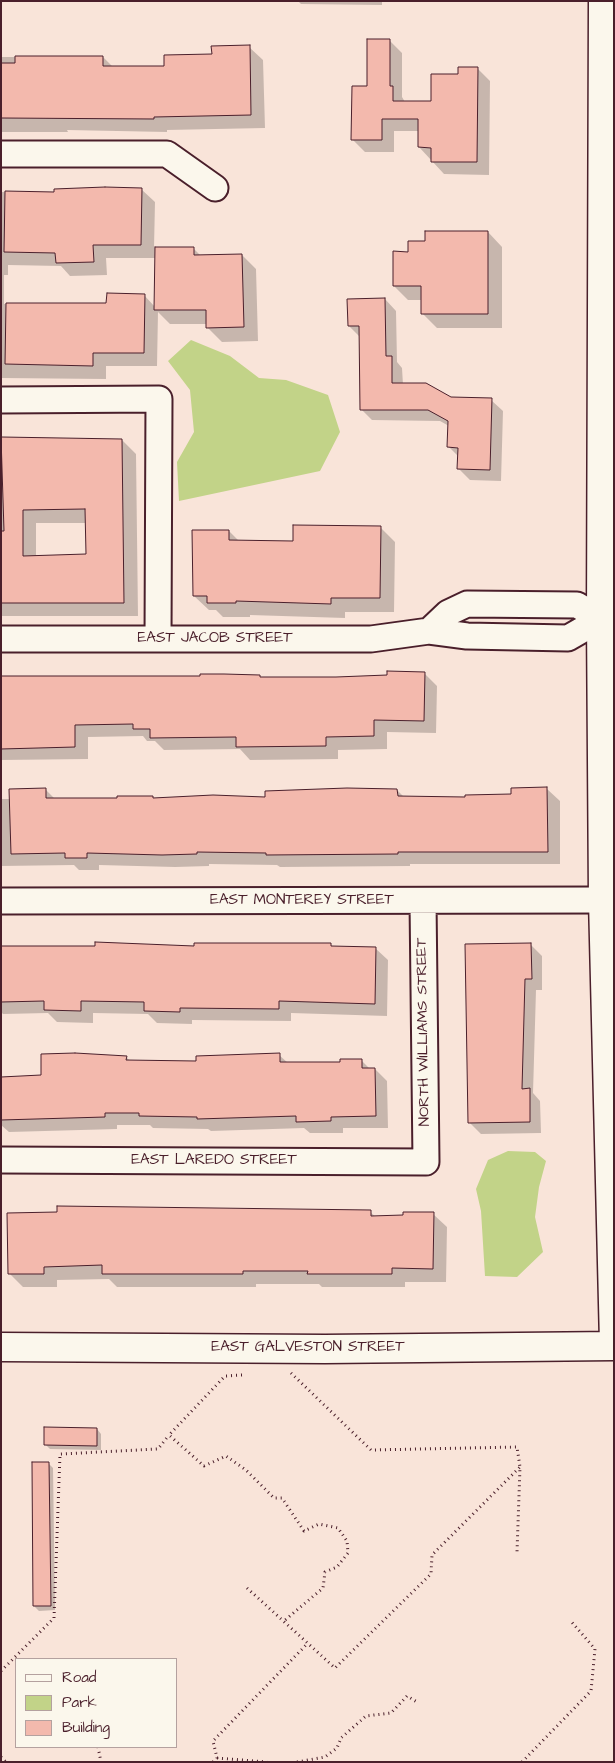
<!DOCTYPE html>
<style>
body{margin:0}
#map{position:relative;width:615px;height:1763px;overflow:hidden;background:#f9e4d9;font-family:"Architects Daughter",sans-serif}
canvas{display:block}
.frame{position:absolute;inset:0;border:2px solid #4a1f2b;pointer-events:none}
.legend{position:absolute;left:15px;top:1658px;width:162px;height:90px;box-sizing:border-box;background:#fbf7ec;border:1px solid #b4a19f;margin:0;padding:6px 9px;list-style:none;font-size:15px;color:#4a1f2b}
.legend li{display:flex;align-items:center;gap:10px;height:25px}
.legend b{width:25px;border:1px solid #b4a19f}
</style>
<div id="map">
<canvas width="615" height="1763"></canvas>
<div class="frame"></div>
<ul class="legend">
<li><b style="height:6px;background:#fbf7ec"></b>Road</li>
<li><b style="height:14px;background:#c2d388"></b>Park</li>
<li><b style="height:14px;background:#f3b9ad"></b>Building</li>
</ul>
</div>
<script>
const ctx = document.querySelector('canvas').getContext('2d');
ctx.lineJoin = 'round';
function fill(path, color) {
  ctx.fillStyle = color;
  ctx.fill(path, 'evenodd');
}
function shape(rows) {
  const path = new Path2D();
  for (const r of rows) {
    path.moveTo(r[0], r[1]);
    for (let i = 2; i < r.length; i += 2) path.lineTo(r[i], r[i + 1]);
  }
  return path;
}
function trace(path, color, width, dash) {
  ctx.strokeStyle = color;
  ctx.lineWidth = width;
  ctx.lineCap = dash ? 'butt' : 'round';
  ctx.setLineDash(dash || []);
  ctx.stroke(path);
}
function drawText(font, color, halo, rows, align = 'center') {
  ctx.font = font + ' "Architects Daughter",sans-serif';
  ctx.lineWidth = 4;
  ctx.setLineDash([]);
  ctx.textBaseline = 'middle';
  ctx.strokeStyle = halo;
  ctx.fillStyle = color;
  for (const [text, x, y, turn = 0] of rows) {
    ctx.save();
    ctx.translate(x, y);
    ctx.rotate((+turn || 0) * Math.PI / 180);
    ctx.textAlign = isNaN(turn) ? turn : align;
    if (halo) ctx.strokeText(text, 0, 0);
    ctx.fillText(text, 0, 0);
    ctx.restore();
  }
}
fill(shape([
 [191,340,230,356,259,378,286,380,328,395,340,432,320,471,179,501,177,462,194,432,190,390,168,361],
 [508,1151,535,1152,546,1161,539,1187,535,1217,543,1252,517,1277,485,1276,481,1211,476,1189,488,1160]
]), '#c2d388');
fill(shape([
 [298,1,382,1,382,5,301,4],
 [390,41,402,53,402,97,405,102,433,102,459,75,477,68,490,81,489,175,444,174,419,147,419,131,394,131,394,152,365,152,352,139,368,87],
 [249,47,263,60,265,128,167,130,167,132,67,130,68,132,1,132,1,57,103,57,113,67,165,67],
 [141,189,155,202,154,248,193,248,201,256,242,255,256,269,258,341,222,342,207,327,207,324,170,324,158,312,157,366,106,366,106,379,1,378,1,192,55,193],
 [106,258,156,258,155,307,144,295,108,304,4,304,4,275,8,275,8,265,61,266,70,276,107,275],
 [488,232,502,247,502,328,437,328,422,313,422,300,408,300,394,286,409,253,427,242],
 [385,299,396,311,397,362,402,368,403,385,451,399,491,400,503,411,501,481,470,480,459,469,459,457,449,447,449,426,440,421,372,420,361,409,360,337,349,326],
 [1,438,122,440,136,454,138,616,1,616],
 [36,523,86,523,87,555,36,556],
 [380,527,395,542,394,612,345,612,345,618,250,615,250,617,223,617,216,610,209,610,194,596,229,531,239,541,294,542],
 [424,673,437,686,436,733,387,732,387,749,338,750,338,759,250,760,240,749,164,750,155,741,147,741,143,736,88,737,88,759,1,760,1,676,336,678],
 [547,789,560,801,560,864,410,864,410,866,280,867,277,865,209,864,209,866,175,867,99,865,99,870,79,870,74,865,1,866,1,799,11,799,46,790,56,800,266,798,397,790,404,797,467,798,512,796],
 [330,945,333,947,375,948,388,960,387,1016,291,1013,291,1021,192,1020,192,1024,157,1023,148,1014,93,1013,93,1023,57,1022,48,1013,3,1014,1,1012,1,947],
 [531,945,542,956,542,990,536,990,533,1093,540,1101,541,1133,481,1134,469,1122],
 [279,1055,288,1063,341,1063,361,1060,370,1069,375,1069,387,1081,388,1128,343,1128,343,1133,310,1133,304,1128,211,1131,208,1129,153,1128,150,1125,117,1125,117,1129,9,1132,1,1125,1,1078,42,1077,126,1057,130,1061,197,1062],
 [370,1212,376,1217,433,1214,447,1227,446,1282,405,1282,405,1287,322,1287,319,1284,256,1284,256,1287,117,1287,109,1279,57,1280,57,1287,23,1287,10,1274,8,1215],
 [97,1429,101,1434,101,1450,50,1449,45,1444],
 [49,1464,53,1468,55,1610,39,1611,34,1606]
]), '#0003');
const building = shape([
 [367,39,390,39,390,86,393,86,393,101,431,101,431,74,458,74,458,67,478,67,477,162,431,162,431,148,418,147,418,119,382,119,382,140,351,140,352,86,367,86,367,39],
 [250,45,251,115,154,117,154,119,1,118,1,63,15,63,15,56,103,56,103,66,164,66,164,55,212,54,211,46,250,45],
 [105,187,142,188,141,245,93,245,94,262,56,263,55,253,4,252,5,191,54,192,54,189,105,187],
 [425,231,488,231,488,314,421,314,421,286,393,286,393,251,408,252,408,241,425,241,425,231],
 [155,247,194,247,194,255,242,254,244,327,206,328,206,310,154,310,155,247],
 [107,293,145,294,144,353,93,353,93,366,5,364,6,303,106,303,107,293],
 [385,298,386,356,392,356,392,383,426,383,451,397,492,398,490,470,457,469,458,448,447,447,448,421,428,410,360,410,359,326,348,326,347,299,385,298],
 [1,437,122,439,124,603,1,603,1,531,4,531,1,437],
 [85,509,86,554,23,556,23,510,85,509],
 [293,525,381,526,380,598,331,598,331,604,236,601,236,603,207,603,207,596,193,596,192,530,229,530,229,540,293,541,293,525],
 [387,671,425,672,424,721,374,720,374,736,326,737,326,746,236,747,236,737,150,738,150,729,133,729,133,724,75,725,75,747,1,749,1,676,200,676,200,674,224,674,260,675,260,677,336,677,387,675,387,671],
 [547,787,548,852,398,852,398,854,266,855,266,853,197,852,197,854,162,855,87,853,87,858,65,858,65,853,11,854,9,789,46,788,46,798,117,798,117,796,153,796,153,798,213,795,265,797,265,791,347,788,397,789,398,796,465,797,465,795,511,794,511,788,547,787],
 [95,942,194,946,194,943,331,943,331,946,376,947,375,1004,279,1001,279,1009,180,1008,180,1012,144,1011,144,1002,81,1001,81,1011,44,1010,44,1001,1,1002,1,946,95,946,95,942],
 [531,943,532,979,525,979,522,1089,530,1088,530,1122,468,1123,465,944,531,943],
 [75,1053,127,1056,126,1060,196,1061,196,1056,280,1053,280,1062,340,1062,340,1059,362,1059,362,1068,375,1068,376,1116,331,1117,331,1121,296,1122,296,1116,197,1119,197,1117,139,1116,139,1113,105,1113,105,1117,1,1120,1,1077,41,1075,41,1054,75,1053],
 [57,1206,371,1210,371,1216,403,1215,403,1212,434,1212,433,1269,392,1268,392,1274,307,1274,308,1271,243,1271,243,1274,102,1274,102,1265,44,1267,44,1274,8,1274,7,1213,57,1212,57,1206],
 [44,1427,97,1428,97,1446,44,1445,44,1427],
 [32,1462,49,1462,51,1606,33,1606,32,1462]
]);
fill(building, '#f3b9ad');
trace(building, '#4a1f2b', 1);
const street = shape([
 [1,154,167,154,215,188],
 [1,400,159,399,158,639],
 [1,639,371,639,429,631,467,636,568,638,601,619,577,605,467,604,448,613,429,631],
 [1,901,603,900],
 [1,1160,426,1162,423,901]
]);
const secondary = shape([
 [603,1,601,619,603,900,614,1343],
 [1,1347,325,1349,614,1346]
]);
trace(street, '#4a1f2b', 29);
trace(secondary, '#4a1f2b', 31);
trace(shape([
 [291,1373,371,1450,517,1447,520,1467],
 [242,1375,225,1376,169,1435,204,1466,226,1456,246,1470,274,1498,282,1498,304,1531,319,1524,338,1528,347,1541,348,1553,337,1567,325,1572,323,1588,284,1621],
 [247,1588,335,1668,431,1574,432,1555,520,1467,517,1552],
 [1,1671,54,1618,60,1454,158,1449,169,1435],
 [98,1747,101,1762],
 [1,1757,6,1762],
 [217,1758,267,1762],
 [213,1762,217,1758,213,1741,308,1643],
 [297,1762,325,1757,337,1748,341,1738,366,1716,391,1713,407,1696,417,1702],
 [522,1762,591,1691,595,1649,570,1620]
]), '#4a1f2b', 3, [1, 4]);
trace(street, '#fbf7ec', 25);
trace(secondary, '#fbf7ec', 28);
drawText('15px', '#4a1f2b', '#fbf7ec', [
 ["EAST JACOB STREET",215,639],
 ["EAST MONTEREY STREET",302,901],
 ["NORTH WILLIAMS STREET",424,1032,-91],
 ["EAST LAREDO STREET",214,1161],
 ["EAST GALVESTON STREET",308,1348]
]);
</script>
